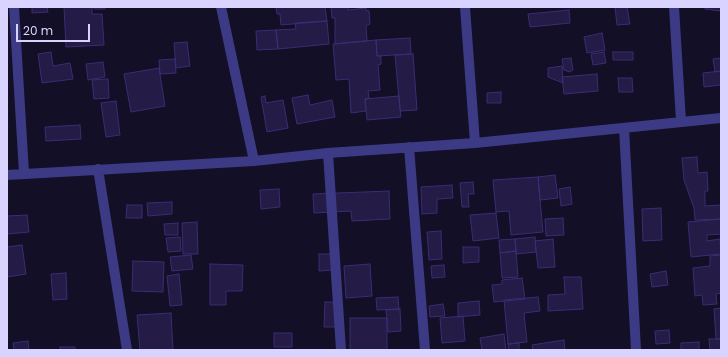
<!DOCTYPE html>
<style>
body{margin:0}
#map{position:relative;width:728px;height:357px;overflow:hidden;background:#130f26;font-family:Poppins,sans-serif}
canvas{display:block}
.frame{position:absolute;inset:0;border:8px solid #d9d4ff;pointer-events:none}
.scale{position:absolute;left:16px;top:24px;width:74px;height:18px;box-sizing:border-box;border:2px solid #d9d4ff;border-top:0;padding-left:5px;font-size:12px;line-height:14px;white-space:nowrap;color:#d9d4ff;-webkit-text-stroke:3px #130f26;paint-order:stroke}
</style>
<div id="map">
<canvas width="728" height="357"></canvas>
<div class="frame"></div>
<div class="scale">20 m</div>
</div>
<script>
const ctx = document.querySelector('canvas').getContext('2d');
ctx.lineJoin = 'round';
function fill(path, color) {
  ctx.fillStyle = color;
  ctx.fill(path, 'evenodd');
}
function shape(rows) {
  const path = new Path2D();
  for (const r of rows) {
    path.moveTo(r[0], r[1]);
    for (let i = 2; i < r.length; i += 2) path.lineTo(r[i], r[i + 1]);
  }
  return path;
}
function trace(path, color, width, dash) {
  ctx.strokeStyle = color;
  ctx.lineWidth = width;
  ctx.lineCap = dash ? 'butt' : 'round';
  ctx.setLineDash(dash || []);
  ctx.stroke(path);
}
const building = shape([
 [32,7,47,7,48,12,32,13,32,7],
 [64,7,92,7,92,14,102,14,104,45,66,47,64,7],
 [94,7,105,7,105,9,94,9,94,7],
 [276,7,325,7,327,21,281,25,280,14,277,14,276,7],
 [331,7,348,7,348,10,366,8,366,10,369,11,370,24,366,26,367,41,335,44,335,18,332,18,331,7],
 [615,7,627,7,630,24,617,25,615,7],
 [705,7,721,7,721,11,705,9,705,7],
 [569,10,570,23,530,27,528,14,569,10],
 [327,21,329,44,278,49,276,30,296,29,295,23,327,21],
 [276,30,278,49,257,50,256,31,276,30],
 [602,33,605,50,587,53,584,37,602,33],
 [410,38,411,54,377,56,376,40,410,38],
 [376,40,377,56,381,56,381,64,378,65,380,90,368,91,369,98,365,99,366,111,351,113,349,79,336,80,333,44,376,40],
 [187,42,190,66,176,68,174,43,187,42],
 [51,52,53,66,70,63,73,79,42,83,38,54,51,52],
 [604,52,606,63,593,65,591,54,604,52],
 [613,52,633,52,633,60,613,60,613,52],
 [413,54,417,110,400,111,395,55,413,54],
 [571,58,573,70,570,72,564,70,562,59,571,58],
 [721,58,721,71,715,72,713,59,721,58],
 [175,59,176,73,160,74,159,60,175,59],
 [103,62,105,77,88,80,86,64,103,62],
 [562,66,563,83,548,77,548,68,562,66],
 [159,68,165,106,131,112,124,74,159,68],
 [721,71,721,85,704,87,703,73,721,71],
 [597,74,598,91,564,94,562,77,597,74],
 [618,78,632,78,633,92,619,92,618,78],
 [108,79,109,98,94,99,92,80,108,79],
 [501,92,501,103,487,103,487,93,501,92],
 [308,95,310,105,332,100,335,117,297,124,292,98,308,95],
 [265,96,266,103,283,100,288,128,267,132,261,97,265,96],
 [399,96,401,117,367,120,365,99,399,96],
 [116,101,120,135,106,137,101,103,116,101],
 [80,125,81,139,46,141,45,127,80,125],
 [697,157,698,173,707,172,708,191,705,191,705,206,721,205,721,219,695,220,694,208,684,180,682,158,697,157],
 [555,175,558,198,540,200,538,177,555,175],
 [538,177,543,232,511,235,509,211,496,212,493,180,538,177],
 [473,182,474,194,468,194,469,207,462,207,460,183,473,182],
 [452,185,453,198,437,199,437,213,422,214,421,187,452,185],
 [570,187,572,204,561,206,559,189,570,187],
 [279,189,280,207,261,209,260,190,279,189],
 [389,191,390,219,352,221,351,211,314,213,313,194,389,191],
 [172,202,172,214,148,216,147,203,172,202],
 [127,205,142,205,142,218,126,218,127,205],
 [661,208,662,240,643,241,642,209,661,208],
 [496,213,499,238,473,241,470,215,496,213],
 [27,215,29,232,7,234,7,216,27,215],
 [563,218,564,235,546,236,545,219,563,218],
 [721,219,721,234,707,235,707,241,720,239,721,254,691,257,688,222,721,219],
 [197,222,198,254,183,254,182,223,197,222],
 [178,223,178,235,165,235,164,224,178,223],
 [441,231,442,259,429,260,427,232,441,231],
 [180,237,181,251,168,252,166,238,180,237],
 [535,237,536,252,516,254,515,239,535,237],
 [515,239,516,251,500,253,499,240,515,239],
 [553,239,555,267,538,268,535,241,553,239],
 [22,245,26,274,7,277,7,247,22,245],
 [463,247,479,247,479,262,463,263,463,247],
 [516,251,518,277,502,278,500,253,516,251],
 [319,254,335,254,335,270,319,271,319,254],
 [191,255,193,269,172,271,170,257,191,255],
 [721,255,721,293,716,294,717,304,703,305,702,295,695,296,693,268,710,266,710,256,721,255],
 [133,261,164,262,163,292,132,291,133,261],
 [210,264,243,265,242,291,226,291,226,305,210,305,210,264],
 [370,264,372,296,346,298,344,266,370,264],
 [444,265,445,277,432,278,431,266,444,265],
 [666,271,668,285,652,287,650,274,666,271],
 [66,273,67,299,53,300,51,274,66,273],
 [179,274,182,305,170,306,167,276,179,274],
 [564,277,581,277,583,309,548,311,548,295,565,294,564,277],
 [522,278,525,299,494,302,492,285,502,284,502,280,522,278],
 [398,297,399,309,377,310,376,298,398,297],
 [538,297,540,311,524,313,527,342,508,344,504,300,538,297],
 [479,301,480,315,458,317,458,303,479,301],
 [325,302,338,302,337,327,324,327,325,302],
 [443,304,445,316,430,317,429,306,443,304],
 [721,308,721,339,716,339,714,309,721,308],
 [400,309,401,331,388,332,386,310,400,309],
 [171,313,173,350,140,350,137,315,171,313],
 [463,316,465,341,442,343,440,318,463,316],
 [350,318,387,318,387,350,350,350,350,318],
 [669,330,670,343,656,344,655,331,669,330],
 [274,333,292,333,292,347,274,347,274,333],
 [504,334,506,350,482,350,480,338,504,334],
 [709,339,721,339,721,350,710,350,709,339],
 [564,340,565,350,533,350,532,345,564,340],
 [28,341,29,350,14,350,13,343,28,341],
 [699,342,699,350,679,350,681,349,681,343,699,342],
 [519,343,519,350,509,350,508,344,519,343],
 [60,347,75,347,75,350,60,350,60,347]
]);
fill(building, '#241b47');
trace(building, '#3b2d73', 1);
trace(shape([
 [14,7,24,173],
 [221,7,254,161],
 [465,7,475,143],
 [674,7,681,121],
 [624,128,636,350],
 [409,147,425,350],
 [328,153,341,350],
 [98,169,127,350],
 [7,175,254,161,328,153,475,143,721,118]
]), '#3d3a85', 10);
</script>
